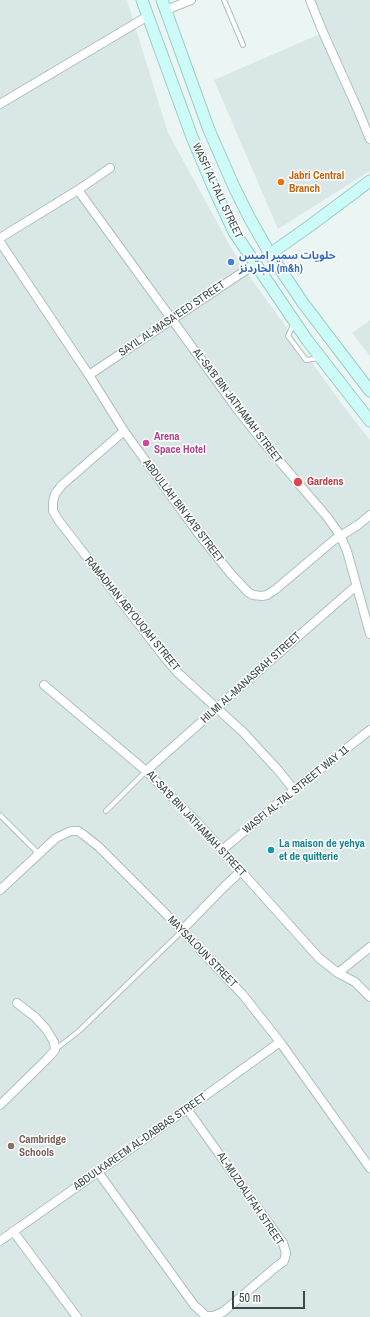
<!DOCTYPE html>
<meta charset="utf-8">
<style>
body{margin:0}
#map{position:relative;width:370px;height:1317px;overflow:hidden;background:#ebf5f3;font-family:"Archivo Narrow",sans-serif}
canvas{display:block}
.scale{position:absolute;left:232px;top:1291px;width:73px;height:18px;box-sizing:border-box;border:2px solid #394945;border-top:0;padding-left:5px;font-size:12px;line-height:14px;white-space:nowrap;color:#394945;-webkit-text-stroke:3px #fff;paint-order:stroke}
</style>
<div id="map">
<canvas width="370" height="1317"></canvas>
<div class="scale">50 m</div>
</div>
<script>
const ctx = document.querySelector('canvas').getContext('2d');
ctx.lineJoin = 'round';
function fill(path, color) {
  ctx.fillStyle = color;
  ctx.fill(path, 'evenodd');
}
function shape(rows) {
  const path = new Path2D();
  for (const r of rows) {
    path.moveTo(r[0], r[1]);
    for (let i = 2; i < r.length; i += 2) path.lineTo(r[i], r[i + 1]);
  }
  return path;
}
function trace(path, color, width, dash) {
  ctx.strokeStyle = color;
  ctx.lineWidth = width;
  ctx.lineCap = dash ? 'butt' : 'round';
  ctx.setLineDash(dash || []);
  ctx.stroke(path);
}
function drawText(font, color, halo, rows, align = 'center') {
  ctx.font = font + ' "Archivo Narrow","Noto Sans Arabic",sans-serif';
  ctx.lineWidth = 3;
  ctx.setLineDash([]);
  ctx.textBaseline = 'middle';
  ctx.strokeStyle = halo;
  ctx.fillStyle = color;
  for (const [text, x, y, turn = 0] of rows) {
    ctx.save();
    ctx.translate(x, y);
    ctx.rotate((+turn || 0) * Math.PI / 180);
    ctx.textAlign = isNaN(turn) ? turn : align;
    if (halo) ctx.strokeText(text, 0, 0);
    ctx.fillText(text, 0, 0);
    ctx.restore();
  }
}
fill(shape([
 [0,0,127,0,168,133,239,262,347,411,370,440,370,1317,0,1317],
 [307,0,370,0,370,171,278,229,214,80,322,33],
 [370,320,370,356,352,333]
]), '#d9e8e6');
const lane = shape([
 [224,0,243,45],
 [294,323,288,336,306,360,319,358],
 [106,811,146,771],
 [0,815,39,854],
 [56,1049,79,1031,182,931]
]);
const street = shape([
 [310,0,322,30,358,110,370,139],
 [166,10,191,0],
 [0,104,148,16],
 [78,190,237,409,264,443,328,518,340,535,347,551,370,634],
 [0,238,78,190,110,168],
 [0,242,89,375,124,431,198,533,231,574,248,592,253,595,262,596,267,595,276,589,334,540,358,525,370,515],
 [89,375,255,264],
 [124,431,62,485,55,494,53,502,53,511,59,521,165,658,177,672,243,732,278,770,294,790],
 [44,685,146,771,197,822,319,958,338,973,355,982,370,997],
 [146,771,271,660,356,586],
 [222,850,294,790,370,730],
 [0,890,56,838,71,831,78,831,84,835,99,847,169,917,243,995,280,1042,370,1168],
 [182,930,224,887,241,871],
 [338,973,370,947],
 [0,1105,47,1059,55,1050,54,1042,46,1029,35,1017,17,1003],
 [98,1172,194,1305,206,1316,213,1316,223,1312,276,1267,284,1261,286,1253,283,1243,277,1235,187,1109],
 [13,1231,77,1317],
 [0,1241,187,1109,280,1042]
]);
const secondary = shape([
 [142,0,192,137,214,189,234,232,307,340,370,421],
 [162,0,209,130,234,187,249,217,270,254,303,303,370,391],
 [270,254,311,225,370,181]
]);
trace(lane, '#adc0bc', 6);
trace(street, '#adc0bc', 10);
trace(secondary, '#9acfc9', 13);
trace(lane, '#fff', 4);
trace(street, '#fff', 8);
trace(secondary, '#cdfcf8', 11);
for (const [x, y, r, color] of [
 [281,182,4,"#e8710a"],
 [231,262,4,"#3f7fe0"],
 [146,443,4,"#d1479c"],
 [298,482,5,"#e0444e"],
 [271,850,4,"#0f9aa8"],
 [11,1146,4,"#8d6e63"]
]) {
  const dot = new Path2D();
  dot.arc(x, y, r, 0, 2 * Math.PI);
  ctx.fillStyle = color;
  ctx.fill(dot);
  trace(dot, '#fff', 1.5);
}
drawText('bold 11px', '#c56008', '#fff', [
 ["Jabri Central",289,176],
 ["Branch",289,189]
], 'left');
drawText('11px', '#394945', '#fff', [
 ["WASFI AL-TALL STREET",217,191,65],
 ["SAYIL AL-MASA'EED STREET",172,319,-34],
 ["AL-SA'B BIN JATHAMAH STREET",237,406,53],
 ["ABDULLAH BIN KA'B STREET",183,511,53],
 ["RAMADHAN ABYOUQAH STREET",132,614,51],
 ["HILMI AL-MANASRAH STREET",251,678,-42],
 ["WASFI AL-TAL STREET WAY 11",296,790,-39],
 ["AL-SA'B BIN JATHAMAH STREET",196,824,47],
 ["MAYSALOUN STREET",202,952,46],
 ["ABDULKAREEM AL-DABBAS STREET",140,1142,-35],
 ["AL-MUZDALIFAH STREET",250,1199,56]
]);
drawText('bold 11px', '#366cbe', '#fff', [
 ["حلويات سمير اميس",239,256],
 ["الجاردنز (m&h)",239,269]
], 'left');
drawText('bold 11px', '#b23c85', '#fff', [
 ["Arena",154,437],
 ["Space Hotel",154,450]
], 'left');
drawText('bold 11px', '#be3a42', '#fff', [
 ["Gardens",307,482]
], 'left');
drawText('bold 11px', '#0d838f', '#fff', [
 ["La maison de yehya",279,844],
 ["et de quitterie",279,857]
], 'left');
drawText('bold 11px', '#785e54', '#fff', [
 ["Cambridge",19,1140],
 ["Schools",19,1153]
], 'left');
</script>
